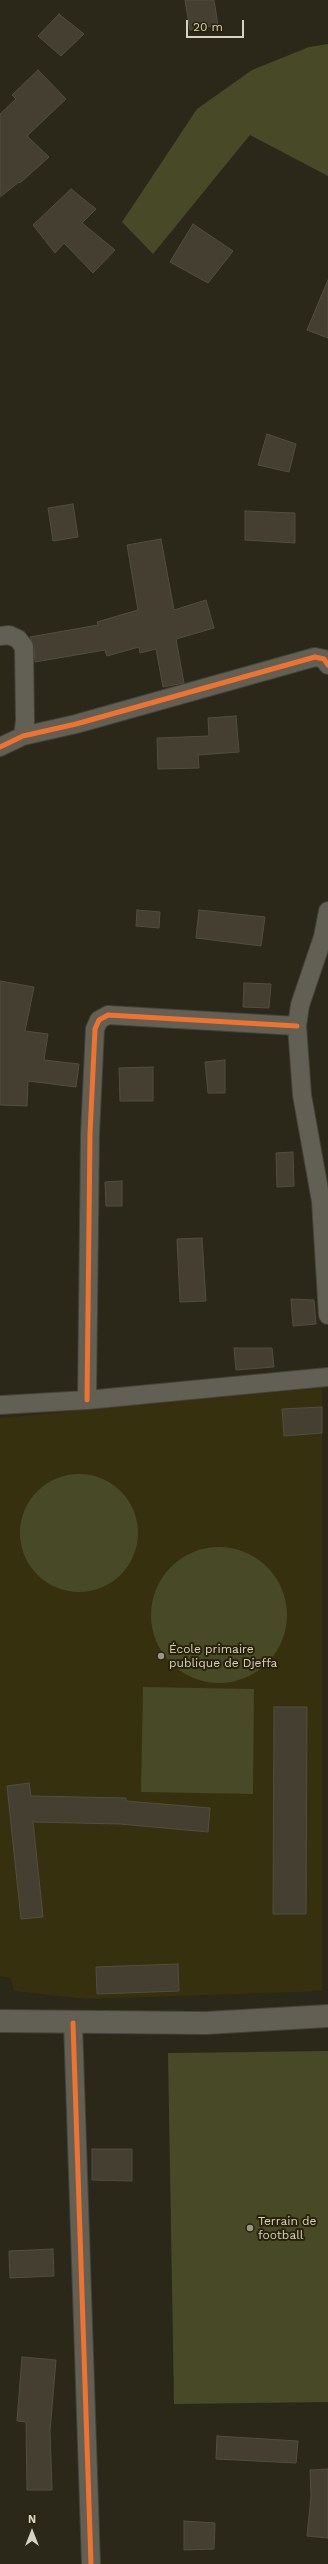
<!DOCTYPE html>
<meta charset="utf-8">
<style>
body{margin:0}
#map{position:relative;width:328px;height:2564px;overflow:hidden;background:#2b2819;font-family:"Work Sans",sans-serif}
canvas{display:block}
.north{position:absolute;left:12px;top:2512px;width:40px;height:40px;-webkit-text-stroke:3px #292207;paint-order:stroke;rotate:0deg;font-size:11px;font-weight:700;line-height:16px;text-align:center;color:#d6d2c3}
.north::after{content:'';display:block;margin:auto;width:14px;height:18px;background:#d6d2c3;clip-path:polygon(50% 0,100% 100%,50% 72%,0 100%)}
.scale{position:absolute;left:186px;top:20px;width:58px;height:18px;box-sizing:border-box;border:2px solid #d6d2c3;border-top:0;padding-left:5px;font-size:12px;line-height:14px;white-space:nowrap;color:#d6d2c3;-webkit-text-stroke:3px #292207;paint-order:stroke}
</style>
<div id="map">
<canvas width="328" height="2564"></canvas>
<div class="north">N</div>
<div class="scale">20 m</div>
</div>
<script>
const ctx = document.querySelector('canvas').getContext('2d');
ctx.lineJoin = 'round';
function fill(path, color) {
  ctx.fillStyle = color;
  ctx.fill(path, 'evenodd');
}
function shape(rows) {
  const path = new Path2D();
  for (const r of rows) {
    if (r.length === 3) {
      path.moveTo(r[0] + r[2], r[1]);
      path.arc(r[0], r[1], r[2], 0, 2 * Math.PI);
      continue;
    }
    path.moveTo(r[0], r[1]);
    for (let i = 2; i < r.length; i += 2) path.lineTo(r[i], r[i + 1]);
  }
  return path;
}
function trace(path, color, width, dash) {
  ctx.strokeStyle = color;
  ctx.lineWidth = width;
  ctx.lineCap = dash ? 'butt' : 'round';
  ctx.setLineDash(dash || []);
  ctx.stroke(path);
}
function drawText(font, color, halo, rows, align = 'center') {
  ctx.font = font + ' "Work Sans",sans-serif';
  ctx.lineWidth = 4;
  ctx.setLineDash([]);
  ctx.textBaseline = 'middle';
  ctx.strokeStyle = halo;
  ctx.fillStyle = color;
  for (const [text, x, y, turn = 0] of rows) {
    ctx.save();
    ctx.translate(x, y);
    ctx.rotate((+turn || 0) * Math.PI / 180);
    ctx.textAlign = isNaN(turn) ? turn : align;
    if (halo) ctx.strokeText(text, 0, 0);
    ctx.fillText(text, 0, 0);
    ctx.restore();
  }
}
fill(shape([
 [322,1388,322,1991,88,1999,14,1991,11,1978,0,1976,0,1418]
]), '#37300f');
fill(shape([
 [328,44,328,176,250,135,153,254,122,222,197,109,252,70,309,47],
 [79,1533,59],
 [219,1615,68],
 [143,1687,254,1689,253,1794,141,1792],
 [328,2051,328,2402,174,2404,168,2053]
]), '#474927');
const building = shape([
 [185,0,214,0,218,25,190,30,185,0],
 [59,14,84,34,61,56,38,36,59,14],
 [38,70,66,99,27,136,49,157,20,183,19,182,0,197,0,114,16,99,12,95,38,70],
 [71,189,96,209,82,223,115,250,93,273,64,243,55,253,33,225,71,189],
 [193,224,233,251,208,283,170,262,193,224],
 [328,280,328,338,307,330,328,280],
 [267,434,296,444,289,472,258,465,267,434],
 [73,504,78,537,53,541,48,508,73,504],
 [245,511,295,513,295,543,245,540,245,511],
 [161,539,174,610,206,600,214,628,176,639,184,683,163,687,156,649,140,653,139,647,107,656,105,650,35,662,34,646,30,637,98,625,97,622,138,610,127,545,161,539],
 [236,716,239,752,198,755,199,768,158,769,157,738,209,736,208,718,236,716],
 [137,910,160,912,159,928,136,926,137,910],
 [199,910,265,917,261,946,196,938,199,910],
 [0,981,34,987,25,1031,48,1034,44,1060,79,1064,76,1087,28,1081,27,1106,0,1105,0,981],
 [244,983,271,984,269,1008,243,1007,244,983],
 [225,1060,225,1093,208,1093,205,1062,225,1060],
 [153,1067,153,1101,120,1101,119,1068,153,1067],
 [293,1152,294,1186,277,1187,276,1153,293,1152],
 [122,1181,122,1206,106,1206,105,1182,122,1181],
 [202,1238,206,1301,180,1302,177,1239,202,1238],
 [291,1299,314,1300,316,1324,293,1326,291,1299],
 [234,1348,272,1348,274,1367,236,1370,234,1348],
 [322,1407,322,1433,284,1436,282,1409,322,1407],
 [274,1707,307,1707,306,1914,273,1914,274,1707],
 [29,1783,31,1796,126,1798,126,1801,210,1808,208,1832,120,1824,33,1822,43,1917,21,1919,7,1786,29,1783],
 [178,1964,179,1991,97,1994,96,1967,178,1964],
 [92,2149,132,2149,132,2181,92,2180,92,2149],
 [53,2249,54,2276,10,2278,9,2251,53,2249],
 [22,2357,56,2360,50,2431,52,2490,27,2490,26,2422,17,2421,22,2357],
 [217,2436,298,2441,296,2463,216,2459,217,2436],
 [328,2469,328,2538,307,2536,311,2496,310,2470,328,2469],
 [184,2521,215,2523,214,2549,184,2550,184,2521]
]);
fill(building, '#443f31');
trace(building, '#524d42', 1);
const minor = shape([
 [0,636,9,635,18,639,24,647,25,721,23,736],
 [0,747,23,736,76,724,315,657,324,659,328,665],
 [328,911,323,937,300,1005,297,1026,302,1095,321,1201,328,1315],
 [87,1400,90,1134,95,1029,99,1020,108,1015,297,1026],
 [0,1405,87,1400,328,1377],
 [73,2023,91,2564]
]);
const tertiary = shape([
 [0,2021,206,2023,328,2016]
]);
trace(minor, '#464237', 20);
trace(tertiary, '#464237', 24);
trace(minor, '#625f54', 18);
trace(tertiary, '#625f54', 22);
trace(shape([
 [0,747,23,736,76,724,315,657,324,659,328,665],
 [87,1400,90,1134,95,1029,99,1020,108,1015,297,1026],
 [73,2023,91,2564]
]), '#ef722f', 5);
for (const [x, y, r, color] of [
 [161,1656,4,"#9a9688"],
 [250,2228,4,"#9a9688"]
]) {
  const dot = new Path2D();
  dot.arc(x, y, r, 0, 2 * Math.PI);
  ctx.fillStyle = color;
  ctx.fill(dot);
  trace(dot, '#292207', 1.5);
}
drawText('12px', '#d6d2c3', '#292207', [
 ["École primaire",169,1649],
 ["publique de Djeffa",169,1663],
 ["Terrain de",258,2221],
 ["football",258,2235]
], 'left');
</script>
